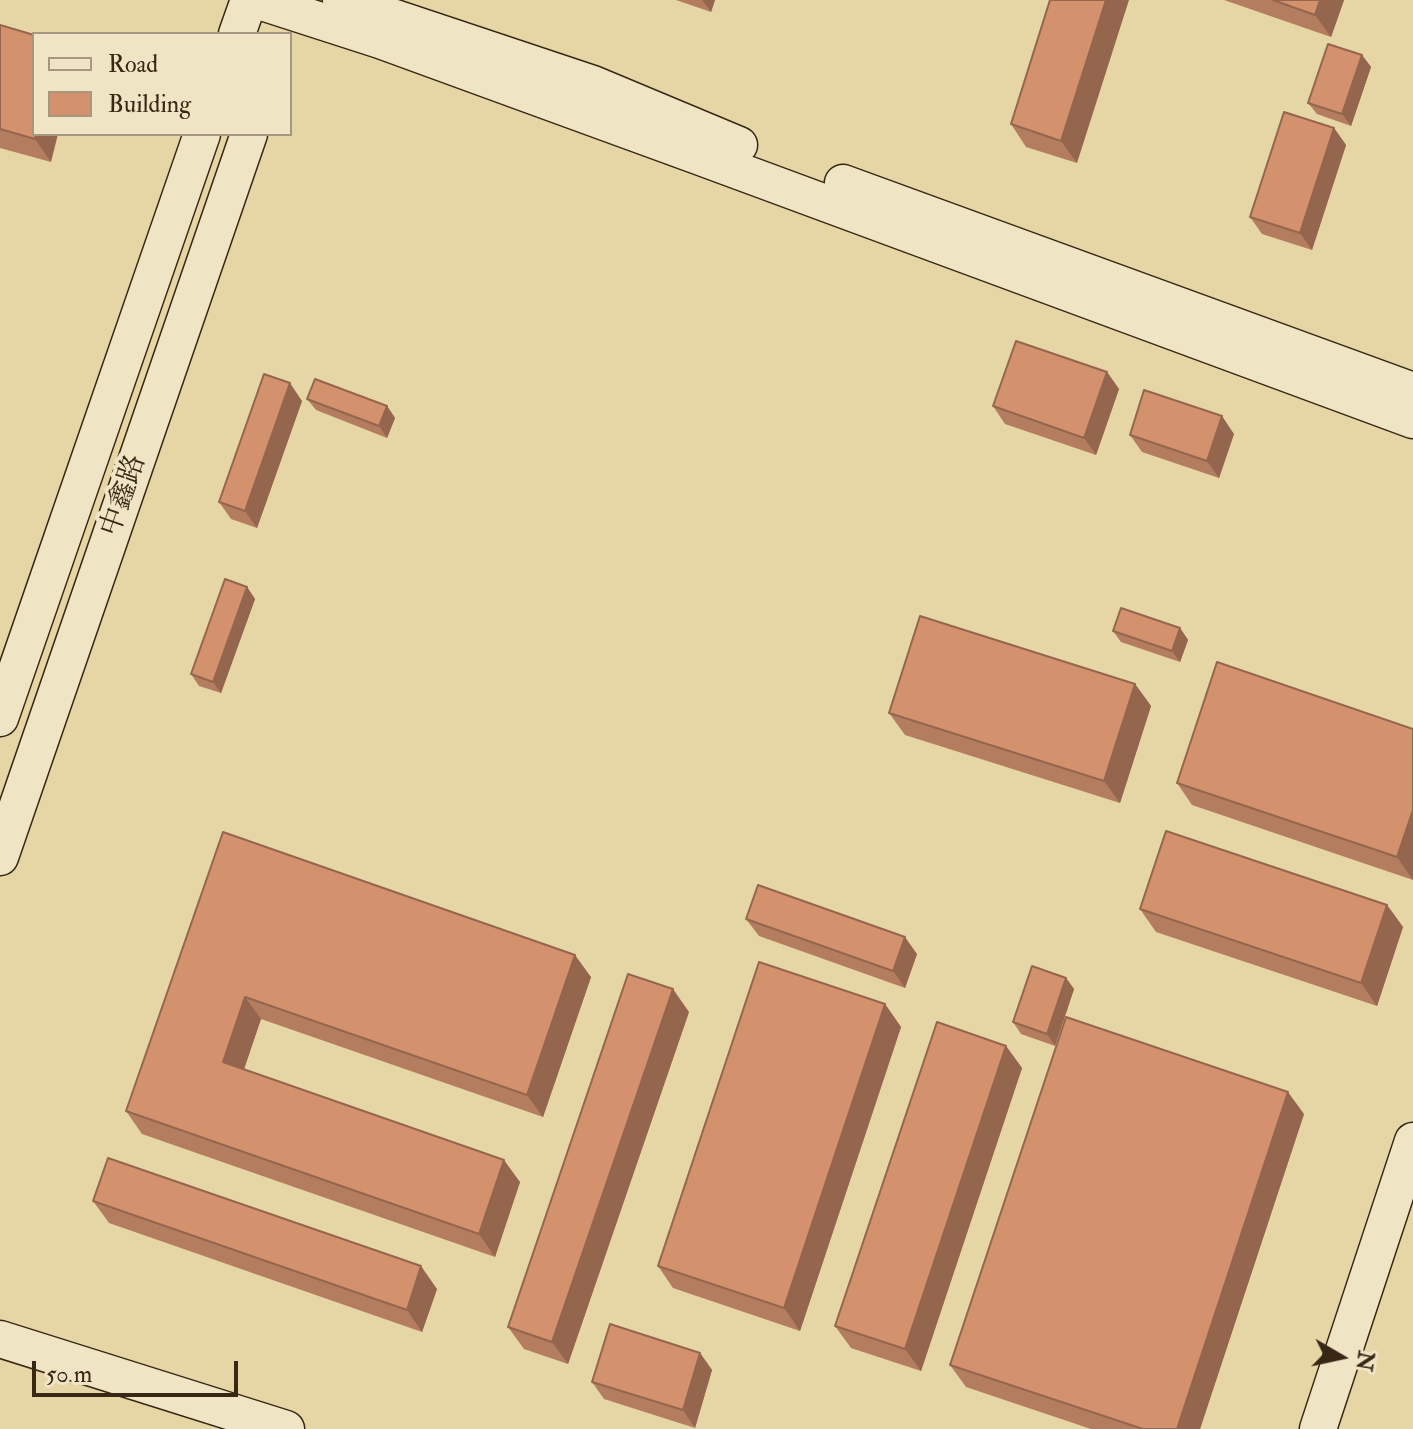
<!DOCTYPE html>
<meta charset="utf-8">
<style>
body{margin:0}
#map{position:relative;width:1413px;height:1429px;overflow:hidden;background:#e6d5a5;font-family:"IM FELL Double Pica",serif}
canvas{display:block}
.legend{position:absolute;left:32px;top:32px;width:260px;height:104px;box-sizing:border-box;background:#efe4c4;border:2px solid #a5987e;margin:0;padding:10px 14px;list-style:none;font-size:24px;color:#372714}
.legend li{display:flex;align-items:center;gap:16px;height:40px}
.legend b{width:40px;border:2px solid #a5987e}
.north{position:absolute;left:1301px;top:1317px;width:80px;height:80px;-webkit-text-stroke:6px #efe4c4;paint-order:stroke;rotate:99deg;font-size:22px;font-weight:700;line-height:32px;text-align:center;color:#372714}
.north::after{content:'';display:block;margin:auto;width:28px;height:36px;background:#372714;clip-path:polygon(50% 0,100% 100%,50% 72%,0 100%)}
.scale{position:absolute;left:32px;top:1361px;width:206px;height:36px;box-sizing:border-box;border:4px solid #372714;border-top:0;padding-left:10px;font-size:24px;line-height:28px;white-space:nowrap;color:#372714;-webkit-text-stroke:6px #efe4c4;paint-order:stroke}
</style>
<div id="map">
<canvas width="1413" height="1429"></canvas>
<ul class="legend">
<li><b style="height:10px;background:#efe4c4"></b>Road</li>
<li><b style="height:22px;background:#d3916e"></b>Building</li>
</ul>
<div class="north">N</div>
<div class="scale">50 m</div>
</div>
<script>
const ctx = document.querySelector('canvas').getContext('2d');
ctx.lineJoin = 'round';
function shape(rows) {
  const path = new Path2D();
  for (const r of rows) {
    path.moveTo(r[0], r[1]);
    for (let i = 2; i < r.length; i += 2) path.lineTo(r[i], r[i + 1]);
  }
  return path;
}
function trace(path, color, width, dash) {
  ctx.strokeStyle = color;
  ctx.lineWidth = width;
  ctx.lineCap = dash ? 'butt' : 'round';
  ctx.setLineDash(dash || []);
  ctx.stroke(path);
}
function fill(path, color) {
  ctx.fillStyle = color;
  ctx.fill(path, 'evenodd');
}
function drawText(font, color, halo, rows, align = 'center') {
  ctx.font = font + ' "IM FELL Double Pica","Noto Serif SC",serif';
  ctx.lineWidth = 8;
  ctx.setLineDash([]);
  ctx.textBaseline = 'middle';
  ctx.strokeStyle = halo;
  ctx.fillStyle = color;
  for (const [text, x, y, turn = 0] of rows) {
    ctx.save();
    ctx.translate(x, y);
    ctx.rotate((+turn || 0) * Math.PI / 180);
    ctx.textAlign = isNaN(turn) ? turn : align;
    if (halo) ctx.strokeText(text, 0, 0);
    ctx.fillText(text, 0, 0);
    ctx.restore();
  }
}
const secondary = shape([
 [256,0,380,40,698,156,1413,420],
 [341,0,593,84,739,145],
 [237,34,249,0],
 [843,183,1413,391],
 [0,718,202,134],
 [0,857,249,134],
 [0,1339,286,1429],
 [1318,1429,1413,1141]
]);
trace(secondary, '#372714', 39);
trace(secondary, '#efe4c4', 36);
fill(shape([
 [676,0,715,0,711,12],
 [1050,0,1077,163,1026,147,1011,124],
 [1224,0,1344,0,1331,37],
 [0,25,51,162,0,148],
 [1362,55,1371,67,1351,126,1317,114,1308,103],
 [1334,128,1346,145,1312,250,1262,234,1250,217],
 [1107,372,1119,389,1096,455,1005,424,993,406],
 [307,399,387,406,395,418,387,438,316,410],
 [302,401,257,528,231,519,219,502],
 [1234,434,1219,478,1142,452,1130,435],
 [247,587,255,599,221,693,199,686,191,674],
 [1180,628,1188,640,1180,662,1121,642,1113,631],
 [1135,684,1151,706,1120,803,905,735,889,713],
 [1413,729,1413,880,1192,805,1177,783],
 [223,832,591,977,543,1117,261,1019,244,1069,520,1182,495,1257,142,1134,126,1111],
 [1387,905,1403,927,1377,1006,1156,932,1140,909],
 [746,919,917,954,905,988,759,936],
 [1066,978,1074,989,1055,1046,1021,1034,1013,1022],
 [885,1004,901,1027,800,1331,673,1288,658,1266],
 [689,1012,568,1364,524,1349,508,1327],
 [1006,1046,1022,1068,921,1371,851,1348,835,1326],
 [1304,1114,1200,1429,1091,1429,966,1387,950,1365],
 [93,1201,437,1289,422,1332,109,1223],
 [700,1353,712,1370,695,1428,604,1399,592,1382]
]), '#b57d5f');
fill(shape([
 [702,0,715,0,711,12],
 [1106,0,1129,0,1077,163,1061,141],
 [1320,0,1344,0,1331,37,1315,15],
 [1362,55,1371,67,1351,126,1342,114],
 [1334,128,1346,145,1312,250,1300,233],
 [36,134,58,134,51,162,35,139],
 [1107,372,1119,389,1096,455,1084,438],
 [290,383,302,401,257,528,245,511],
 [387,406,395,418,387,438,379,426],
 [1222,416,1234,434,1219,478,1207,461],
 [247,587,255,599,221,693,213,682],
 [1180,628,1188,640,1180,662,1172,651],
 [1135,684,1151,706,1120,803,1104,781],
 [1413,810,1413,880,1397,857],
 [1387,905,1403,927,1377,1006,1361,983],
 [905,937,917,954,905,988,893,971],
 [575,955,591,977,543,1117,527,1095],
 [1066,978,1074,989,1055,1046,1047,1034],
 [673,989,689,1012,568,1364,552,1342],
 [245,997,261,1019,239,1084,223,1062],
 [885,1004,901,1027,800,1331,784,1308],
 [1006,1046,1022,1068,921,1371,905,1349],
 [1288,1092,1304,1114,1200,1429,1177,1429],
 [504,1160,520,1182,495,1257,479,1234],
 [421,1266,437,1289,422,1332,407,1310],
 [700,1353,712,1370,695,1428,683,1410]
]), '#94664d');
const building = shape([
 [1050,0,1106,0,1061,141,1011,124,1050,0],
 [1273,0,1320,0,1315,15,1273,0],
 [0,25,34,35,34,134,36,134,35,139,0,129,0,25],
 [1328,44,1362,55,1342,114,1308,103,1328,44],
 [1284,112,1334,128,1300,233,1250,217,1284,112],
 [1016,341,1107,372,1084,438,993,406,1016,341],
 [264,374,290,383,245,511,219,502,264,374],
 [315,379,387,406,379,426,307,399,315,379],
 [1144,390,1222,416,1207,461,1130,435,1144,390],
 [225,579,247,587,213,682,191,674,225,579],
 [1121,608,1180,628,1172,651,1113,631,1121,608],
 [920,616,1135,684,1104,781,889,713,920,616],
 [1217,662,1413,729,1413,810,1397,857,1177,783,1217,662],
 [1166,831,1387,905,1361,983,1140,909,1166,831],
 [223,832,575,955,527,1095,245,997,223,1062,504,1160,479,1234,126,1111,223,832],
 [758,885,905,937,893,971,746,919,758,885],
 [759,962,885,1004,784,1308,658,1266,759,962],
 [1032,966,1066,978,1047,1034,1013,1022,1032,966],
 [628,974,673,989,552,1342,508,1327,628,974],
 [1066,1017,1288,1092,1177,1429,1143,1429,950,1365,1066,1017],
 [937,1022,1006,1046,905,1349,835,1326,937,1022],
 [108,1158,421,1266,407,1310,93,1201,108,1158],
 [610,1324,700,1353,683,1410,592,1382,610,1324]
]);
fill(building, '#d3916e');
trace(building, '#94664d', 2);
drawText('28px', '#372714', '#efe4c4', [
 ["中鑫路",125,496,-71]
]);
</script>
